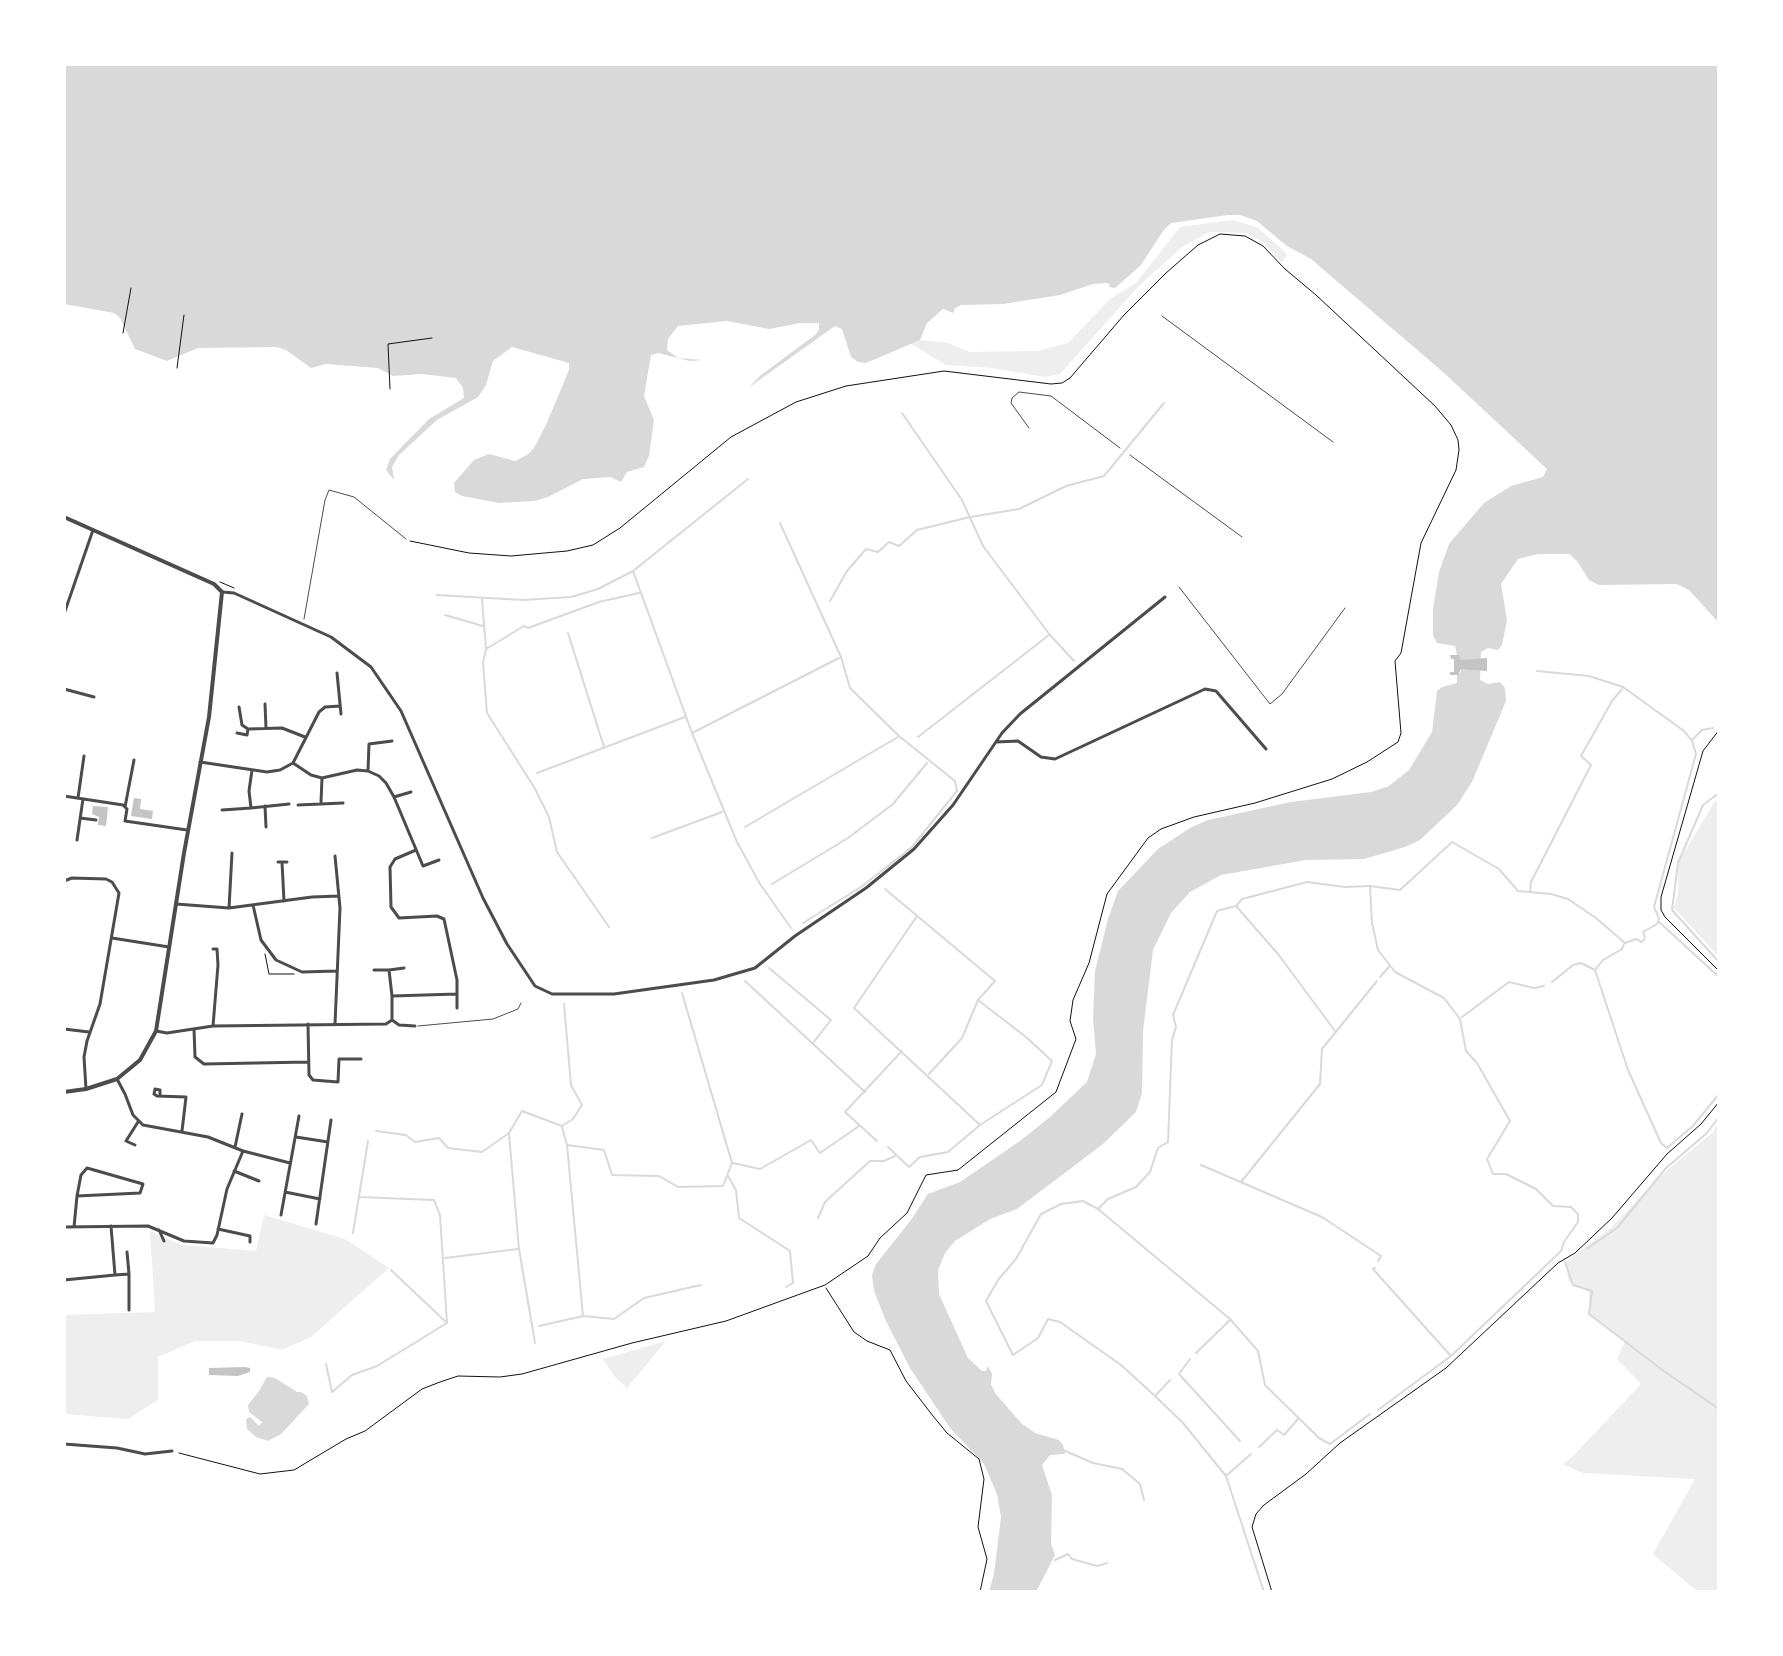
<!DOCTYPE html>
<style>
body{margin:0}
#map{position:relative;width:1783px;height:1656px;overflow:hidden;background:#fff;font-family:Manrope,sans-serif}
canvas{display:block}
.frame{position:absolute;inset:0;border:66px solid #fff;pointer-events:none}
</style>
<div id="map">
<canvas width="1783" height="1656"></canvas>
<div class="frame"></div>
</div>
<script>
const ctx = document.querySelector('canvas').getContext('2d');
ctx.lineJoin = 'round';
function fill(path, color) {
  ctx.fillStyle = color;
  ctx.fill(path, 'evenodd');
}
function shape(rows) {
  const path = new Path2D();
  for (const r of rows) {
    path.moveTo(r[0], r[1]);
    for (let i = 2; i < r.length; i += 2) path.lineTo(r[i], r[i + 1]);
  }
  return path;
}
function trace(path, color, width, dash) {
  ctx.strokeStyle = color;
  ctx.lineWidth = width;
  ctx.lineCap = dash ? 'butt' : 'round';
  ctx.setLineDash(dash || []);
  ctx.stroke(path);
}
fill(shape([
 [1232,220,1257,227,1287,254,1282,263,1263,242,1245,233,1209,232,1182,247,1137,288,1060,374,1045,377,992,368,946,365,911,344,920,340,948,343,970,352,1037,351,1068,343,1111,298,1136,283,1180,227],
 [1719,799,1719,957,1674,908,1678,893,1678,863,1714,803],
 [1719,1121,1719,1592,1698,1592,1653,1554,1695,1479,1583,1473,1563,1464,1573,1456,1641,1384,1617,1359,1625,1341,1589,1314,1589,1292,1569,1282,1565,1262,1611,1228,1658,1178,1713,1132],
 [264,1215,345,1239,389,1268,311,1337,282,1350,240,1341,195,1341,158,1357,158,1400,128,1419,64,1414,64,1315,155,1312,150,1231,182,1245,256,1251],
 [666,1341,627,1388,615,1377,603,1359]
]), '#eee');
fill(shape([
 [64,64,1719,64,1719,623,1689,590,1677,584,1599,585,1589,580,1577,561,1569,554,1538,554,1518,559,1501,584,1507,620,1502,645,1498,650,1488,648,1481,652,1480,680,1488,684,1500,682,1505,688,1506,701,1472,782,1457,805,1420,840,1405,847,1364,859,1306,860,1221,875,1190,892,1171,913,1153,950,1143,1031,1142,1093,1136,1112,1103,1144,1017,1209,990,1219,955,1241,945,1253,938,1270,939,1294,968,1358,982,1371,986,1371,988,1366,992,1374,991,1384,995,1393,1021,1423,1035,1433,1059,1440,1063,1445,1065,1454,1050,1455,1042,1465,1052,1495,1051,1544,1055,1555,1036,1592,989,1592,994,1574,1001,1517,997,1494,984,1464,950,1428,910,1368,886,1321,874,1291,872,1275,876,1264,911,1220,928,1194,960,1182,1020,1141,1050,1117,1087,1082,1096,1054,1093,1018,1095,971,1108,919,1118,891,1158,849,1190,828,1208,820,1291,802,1371,792,1389,786,1409,770,1432,732,1437,691,1442,687,1457,683,1457,675,1461,672,1461,659,1457,655,1455,646,1437,643,1433,635,1433,609,1439,572,1449,544,1484,503,1511,486,1543,477,1547,469,1443,372,1311,259,1287,246,1257,221,1240,215,1228,215,1171,223,1163,231,1141,265,1115,288,1110,287,1108,283,1093,284,1060,295,1003,304,961,305,955,308,953,313,943,309,927,323,920,340,866,363,858,362,851,357,842,329,835,326,748,388,761,375,815,335,819,330,819,323,800,323,769,329,727,321,678,326,668,339,667,350,678,358,703,360,690,361,658,353,651,355,644,396,654,420,649,456,644,467,627,472,621,482,611,477,583,479,548,497,534,501,499,503,462,496,455,492,454,483,474,460,489,454,515,461,527,455,534,448,546,425,569,370,569,363,512,347,493,361,486,385,478,397,437,420,399,455,392,467,394,480,386,470,390,459,429,419,464,398,463,388,456,378,422,374,393,376,378,368,326,364,311,368,286,350,277,347,198,348,167,361,135,349,120,318,114,313,64,304],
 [267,1377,275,1378,297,1392,301,1392,307,1396,309,1404,281,1434,268,1441,256,1437,247,1429,246,1419,250,1417,259,1426,262,1422,249,1412,248,1405,259,1391]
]), '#d9d9d9');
trace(shape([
 [902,413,962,500,983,546,1050,635,1074,661],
 [780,523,841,657,850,688,899,736,955,781,957,791,912,847,861,887,803,923],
 [633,571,692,733,737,842,760,884,791,928],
 [437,595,523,600,571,597,598,589,633,571,748,479],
 [482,599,486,649,483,663,487,713,534,787,549,817,557,852,609,927],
 [830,601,847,571,866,549,878,552,889,542,899,546,917,530,970,517,1019,509,1066,486,1104,476,1164,403],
 [445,615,483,626],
 [568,633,604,747],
 [486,649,524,626,528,628,599,602,639,593],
 [692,733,839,658],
 [918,737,1049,635],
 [1692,740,1702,730,1713,728],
 [537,773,685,717],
 [1719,793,1703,805,1678,863,1672,910,1719,962],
 [745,827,898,737],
 [652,838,722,812],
 [772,884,848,838,893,804,927,763],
 [885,889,995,981,978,1000,962,1038,929,1074],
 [1530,892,1531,882,1591,765,1581,756,1612,701,1622,689],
 [917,916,854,1008,979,1124],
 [1658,921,1719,977],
 [769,968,831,1020,813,1043],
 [1595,970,1628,1070,1661,1143,1667,1148,1693,1126,1719,1094],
 [1380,977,1389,967],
 [745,981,865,1092],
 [1552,982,1573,965,1581,963,1595,970,1603,960,1622,949,1624,944],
 [1462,1017,1509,982,1534,988,1544,986],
 [1335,1031,1278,954,1236,906,1242,899,1307,882,1345,887,1369,886],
 [562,1127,567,1145,583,1316],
 [376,1131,406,1135,415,1142,439,1138,448,1148,482,1152,509,1133,522,1111,562,1126,573,1119,582,1105,571,1085,564,1004],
 [509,1134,519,1249,535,1343],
 [877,1141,845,1112,902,1051],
 [567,1145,604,1150,612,1175,659,1176,678,1187,723,1186,732,1163,682,993],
 [888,1147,909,1167,920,1157,948,1152,980,1125,1042,1085,1052,1061,1026,1037,978,1000],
 [733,1163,760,1169,811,1140,820,1153,859,1126],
 [1201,1165,1322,1217,1381,1256,1378,1261],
 [728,1176,736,1190,739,1218,790,1251,793,1283,786,1287],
 [1241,1182,1320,1084,1322,1049,1377,981],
 [1099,1208,1108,1199,1136,1187,1150,1172,1158,1148,1168,1142,1172,1040,1176,1027,1173,1015,1217,911,1236,906],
 [818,1218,825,1202,870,1161,884,1161,895,1156],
 [353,1233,368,1141],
 [1588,1248,1617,1228,1666,1168,1707,1133,1719,1117],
 [445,1258,518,1249],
 [1565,1262,1573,1285,1592,1291,1589,1314,1661,1369,1719,1409],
 [1375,1268,1373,1269,1450,1355],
 [391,1270,446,1322],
 [539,1326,583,1316,614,1319,644,1298,701,1285],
 [1196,1353,1230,1320],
 [1190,1359,1179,1374,1240,1441],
 [326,1364,332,1392,352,1375,377,1366,447,1323,440,1215,434,1200,359,1197],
 [1155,1396,1170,1380],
 [1378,1410,1451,1356,1561,1251,1564,1242,1578,1222,1578,1214,1571,1207,1553,1206,1536,1189,1506,1174,1493,1174,1487,1159,1510,1121,1477,1063,1466,1051,1460,1019,1444,998,1395,972,1378,950,1372,923,1370,886,1400,890,1452,842,1499,869,1518,891,1551,894,1568,899,1596,918,1625,943,1636,939,1642,942,1645,938,1643,932,1657,924,1659,918,1654,907,1696,754,1692,741,1684,731,1623,687,1589,676,1537,671],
 [1259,1447,1277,1430,1284,1435,1298,1419],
 [1063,1450,1093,1463,1122,1469,1140,1484,1144,1500],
 [1251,1454,1226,1476,1183,1423,1155,1396,1121,1365,1060,1322,1048,1319,1038,1338,1013,1355,986,1301,998,1280,1016,1259,1041,1214,1061,1204,1083,1201,1098,1209,1230,1319,1258,1351,1265,1385,1319,1438,1330,1444,1370,1414],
 [1226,1476,1264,1592],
 [1055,1560,1068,1554,1072,1559,1097,1566,1107,1563]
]), '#d9d9d9', 2);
fill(shape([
 [1450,655,1459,655,1461,660,1487,658,1487,671,1461,669,1458,675,1450,675,1450,672,1454,672,1454,659,1451,659],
 [134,798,141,799,140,809,153,811,152,819,131,816],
 [93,806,108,807,106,826,98,825,99,817,92,814],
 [245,1367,250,1368,250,1372,238,1376,209,1375,209,1368]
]), '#c4c4c4');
trace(shape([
 [123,333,131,288],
 [177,368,184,315],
 [390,389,388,344,432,338],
 [220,582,234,588],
 [1719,730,1703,751,1661,897,1661,910,1665,917,1719,971],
 [265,954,269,974,294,974],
 [826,1288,854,1332,867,1341,890,1350,906,1381,933,1416,947,1433,979,1459,984,1479,978,1527,987,1559,980,1592],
 [179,1453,260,1474,294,1470,346,1439,365,1431,422,1389,440,1382,458,1376,500,1377,522,1374,632,1343,726,1321,825,1285,868,1256,880,1238,907,1213,926,1175,958,1170,1056,1092,1076,1039,1070,1021,1073,1000,1089,963,1107,894,1148,838,1161,829,1194,817,1255,803,1332,779,1367,762,1398,742,1401,733,1395,661,1401,653,1421,543,1456,470,1459,450,1458,440,1451,425,1435,406,1316,295,1285,269,1263,246,1245,236,1220,234,1198,245,1166,273,1124,315,1070,378,1062,383,1051,384,944,371,846,386,796,402,731,437,620,528,593,545,567,551,511,556,469,553,410,541],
 [1272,1592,1252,1527,1256,1514,1264,1505,1306,1474,1340,1443,1446,1368,1558,1263,1575,1253,1612,1218,1667,1154,1701,1124,1719,1102]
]), '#111', 1);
trace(shape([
 [1162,316,1333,442],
 [1029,428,1011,403,1012,398,1019,392,1051,396,1120,448],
 [1130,455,1242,537],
 [1179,587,1270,704,1282,694,1345,608],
 [304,619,325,500,329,490,354,497,406,539],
 [418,1026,493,1019,518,1009,521,1003]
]), '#4c4c4c', 1);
trace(shape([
 [222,592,234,593,331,637,371,667,401,711,483,898,507,944,535,986,552,994,614,994,714,980,755,968,795,936,866,888,914,849,953,805,1002,733,1020,714,1165,597],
 [64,614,93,530],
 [337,673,341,714],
 [64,689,94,697],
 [265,704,266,728],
 [239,707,242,725,248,729],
 [237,733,247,735,248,729,282,728,305,737],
 [996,742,1018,741,1041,757,1055,759,1205,689,1216,691,1266,749],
 [200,762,267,772,280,770,293,763,319,712,325,707,340,706],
 [293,763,311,775,322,778,357,770,368,771,379,776,386,783,394,797,423,866,439,860],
 [368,771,369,744,392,741],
 [64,796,123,805,127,809,125,821,187,830],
 [394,797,411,792],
 [78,798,84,756],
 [321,802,322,778],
 [298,805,343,803],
 [265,806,266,827],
 [125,807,134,760],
 [251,808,289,804],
 [222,810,251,808,249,791,252,770],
 [80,818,96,820],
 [77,840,83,799],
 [416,850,395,859,390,867,391,907,399,918,437,916,444,919,457,980,457,1008],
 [278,862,287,862],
 [282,862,284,901],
 [64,881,72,878,106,879,112,882,119,893,100,1004,87,1041,84,1057,86,1089],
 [176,904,229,908,312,897,339,896],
 [253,905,261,940,276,960,302,972,336,971],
 [229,908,232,853],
 [112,938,169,947],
 [374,970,389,970,392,996],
 [389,970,404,968],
 [392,1020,392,996,457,994],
 [308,1024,309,1075,313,1080,338,1082,339,1059,361,1059],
 [335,1024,340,908,335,856],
 [213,1026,218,965,217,949,213,949],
 [64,1029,89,1032],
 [194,1029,195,1057,204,1064,308,1062],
 [156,1031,167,1033,213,1026,386,1024,392,1020,399,1025,415,1026],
 [117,1079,125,1094,133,1115,143,1125,208,1137,243,1151,290,1163],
 [160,1095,160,1090,155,1089,154,1094,157,1096,186,1097,182,1131],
 [296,1137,328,1142],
 [135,1145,126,1141,138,1122],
 [235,1147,242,1114],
 [234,1171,259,1181],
 [285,1192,320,1199],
 [281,1215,299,1116],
 [316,1224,331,1120],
 [64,1227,148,1226,184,1241,213,1243,217,1235,227,1189,243,1151],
 [74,1227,77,1196,81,1175,87,1168,143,1184,140,1193,77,1196],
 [218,1229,250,1236,250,1242],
 [159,1230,164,1241],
 [127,1252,129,1274],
 [115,1275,129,1274,129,1310],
 [64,1280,115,1275,111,1226],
 [64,1444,117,1448,145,1454,172,1451]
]), '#4c4c4c', 3);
trace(shape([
 [64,517,214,584,222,592,209,717,184,853,156,1031,140,1060,117,1079,86,1089,64,1092]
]), '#4c4c4c', 4);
</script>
